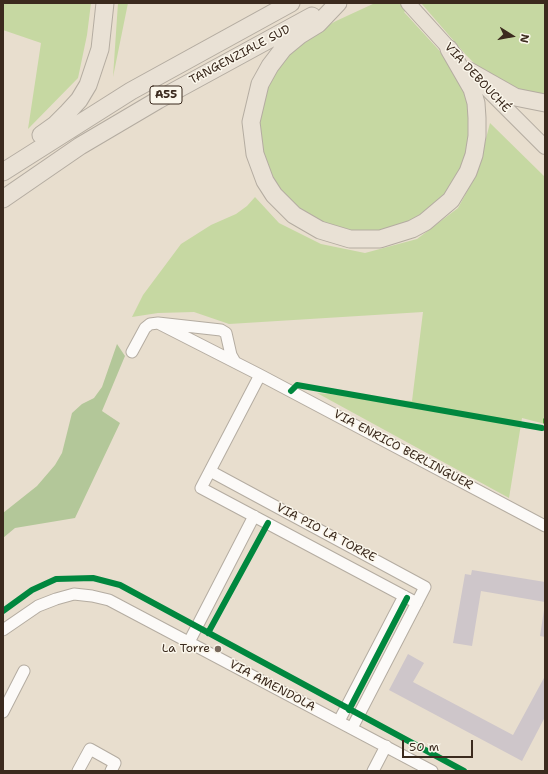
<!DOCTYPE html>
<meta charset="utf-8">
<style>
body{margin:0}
#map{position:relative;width:548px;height:774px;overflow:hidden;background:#e8dece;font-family:"Shantell Sans",sans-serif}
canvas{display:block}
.frame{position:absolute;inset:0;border:4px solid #3b2a1e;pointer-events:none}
.north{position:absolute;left:492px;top:16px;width:40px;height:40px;-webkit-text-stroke:3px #fbf7ec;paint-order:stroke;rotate:101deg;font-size:11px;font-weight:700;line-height:16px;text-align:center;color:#3b2a1e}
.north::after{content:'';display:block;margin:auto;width:14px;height:18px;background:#3b2a1e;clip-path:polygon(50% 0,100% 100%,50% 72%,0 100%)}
.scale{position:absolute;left:402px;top:740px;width:71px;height:18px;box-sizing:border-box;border:2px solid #3b2a1e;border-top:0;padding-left:5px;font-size:12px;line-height:14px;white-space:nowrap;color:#3b2a1e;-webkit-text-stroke:3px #fbf7ec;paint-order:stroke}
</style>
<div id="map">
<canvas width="548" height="774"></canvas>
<div class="frame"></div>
<div class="north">N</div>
<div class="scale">50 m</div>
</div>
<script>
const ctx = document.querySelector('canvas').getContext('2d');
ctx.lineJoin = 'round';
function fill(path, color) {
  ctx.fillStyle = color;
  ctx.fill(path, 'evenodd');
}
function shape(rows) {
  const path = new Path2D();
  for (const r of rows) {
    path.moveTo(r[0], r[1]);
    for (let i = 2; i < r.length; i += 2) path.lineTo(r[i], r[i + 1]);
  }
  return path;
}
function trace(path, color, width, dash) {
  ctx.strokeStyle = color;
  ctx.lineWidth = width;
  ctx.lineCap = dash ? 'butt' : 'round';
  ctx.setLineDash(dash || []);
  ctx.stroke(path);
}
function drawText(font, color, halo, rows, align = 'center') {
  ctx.font = font + ' "Shantell Sans",sans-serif';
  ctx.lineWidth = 3;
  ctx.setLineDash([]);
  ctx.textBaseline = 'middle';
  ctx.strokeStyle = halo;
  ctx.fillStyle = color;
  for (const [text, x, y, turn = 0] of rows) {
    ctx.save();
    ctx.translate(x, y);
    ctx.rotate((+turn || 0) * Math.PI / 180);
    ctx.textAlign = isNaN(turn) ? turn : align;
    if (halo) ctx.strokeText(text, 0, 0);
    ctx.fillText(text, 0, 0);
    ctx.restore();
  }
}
fill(shape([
 [3,3,91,3,87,35,78,78,28,129,41,43,3,30],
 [118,3,128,3,113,77],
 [375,3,415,3,404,12,448,60,462,82,469,108,471,134,466,157,457,178,444,197,426,213,407,223,391,228,374,232,353,232,317,222,285,198,273,181,260,149,259,108,275,68,304,39,336,21],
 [421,3,545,3,545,97,523,95,482,71,466,55],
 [490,123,545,177,545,424,522,418,509,498,317,393,412,401,423,312,229,324,194,312,158,313,132,317,143,295,181,244,211,225,236,214,247,206,255,197,279,223,321,244,365,253,417,239,458,208,477,173]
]), '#c6d8a2');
fill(shape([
 [117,344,125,356,102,411,120,423,75,518,15,528,3,538,3,513,37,486,55,465,62,453,72,413,82,404,94,398,102,387]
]), '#b3c799');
fill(shape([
 [472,570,545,582,545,602,481,591,472,646,453,643,465,574,471,575],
 [544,610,545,610,545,637,540,636],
 [408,654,424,663,413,682,513,735,545,676,545,717,522,761,389,690]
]), '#cec6ca');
const minor = shape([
 [158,323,260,375,545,526],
 [132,352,145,328,150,324,158,323,221,330,226,333,231,355,235,362],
 [260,375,201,488,417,603],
 [210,471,425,587,352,728],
 [3,630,38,606,56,599,74,594,92,596,109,600,432,771],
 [189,642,254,516],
 [3,712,24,671],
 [339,721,404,596],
 [78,771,90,749,115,763,111,771],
 [373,771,386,746]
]);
const major = shape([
 [408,3,456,56],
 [475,77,545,147]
]);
const highway = shape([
 [338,3,318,24,300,35,283,49,270,66,260,84,251,122,255,154,265,181,274,195,294,215,320,230,350,239,380,239,412,229,425,222,451,200,468,172,474,155,477,136,477,118,476,103,472,89,449,49],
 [469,71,515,97,545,103],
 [41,135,55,125,68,112,79,100,88,85,100,49,105,3],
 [3,172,131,91,291,3],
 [3,199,80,146,158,100,312,16]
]);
trace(minor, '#b4aca1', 13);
trace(major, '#b4aca1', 16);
trace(highway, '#b4aca1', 19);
trace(minor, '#fcfaf8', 11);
trace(major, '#e9e1d5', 14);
trace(highway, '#e9e1d5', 17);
trace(shape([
 [543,421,545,421]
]), '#54a441', 5, [10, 5]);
trace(shape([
 [291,391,297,385,542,428],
 [3,611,32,590,56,579,93,578,120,585,464,771],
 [208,633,268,523],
 [349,710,407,598]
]), '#00873e', 6);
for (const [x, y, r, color] of [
 [218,649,4,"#78695c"]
]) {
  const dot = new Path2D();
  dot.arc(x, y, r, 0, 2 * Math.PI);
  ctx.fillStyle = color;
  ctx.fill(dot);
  trace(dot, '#fbf7ec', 1.5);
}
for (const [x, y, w] of [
 [166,95,32]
]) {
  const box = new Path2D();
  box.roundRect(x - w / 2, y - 9, w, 18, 3);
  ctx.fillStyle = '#fbf7ec';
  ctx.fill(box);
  trace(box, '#3b2a1e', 1);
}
drawText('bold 11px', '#3b2a1e', null, [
 ["A55",166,95]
]);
drawText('12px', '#3b2a1e', '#fbf7ec', [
 ["TANGENZIALE SUD",240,55,-28],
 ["VIA DEBOUCHÉ",477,78,47],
 ["VIA ENRICO BERLINGUER",403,450,28],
 ["VIA PIO LA TORRE",326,533,28],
 ["VIA AMENDOLA",272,686,28]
]);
drawText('12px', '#3b2a1e', '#fbf7ec', [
 ["La Torre",210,649]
], 'right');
</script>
